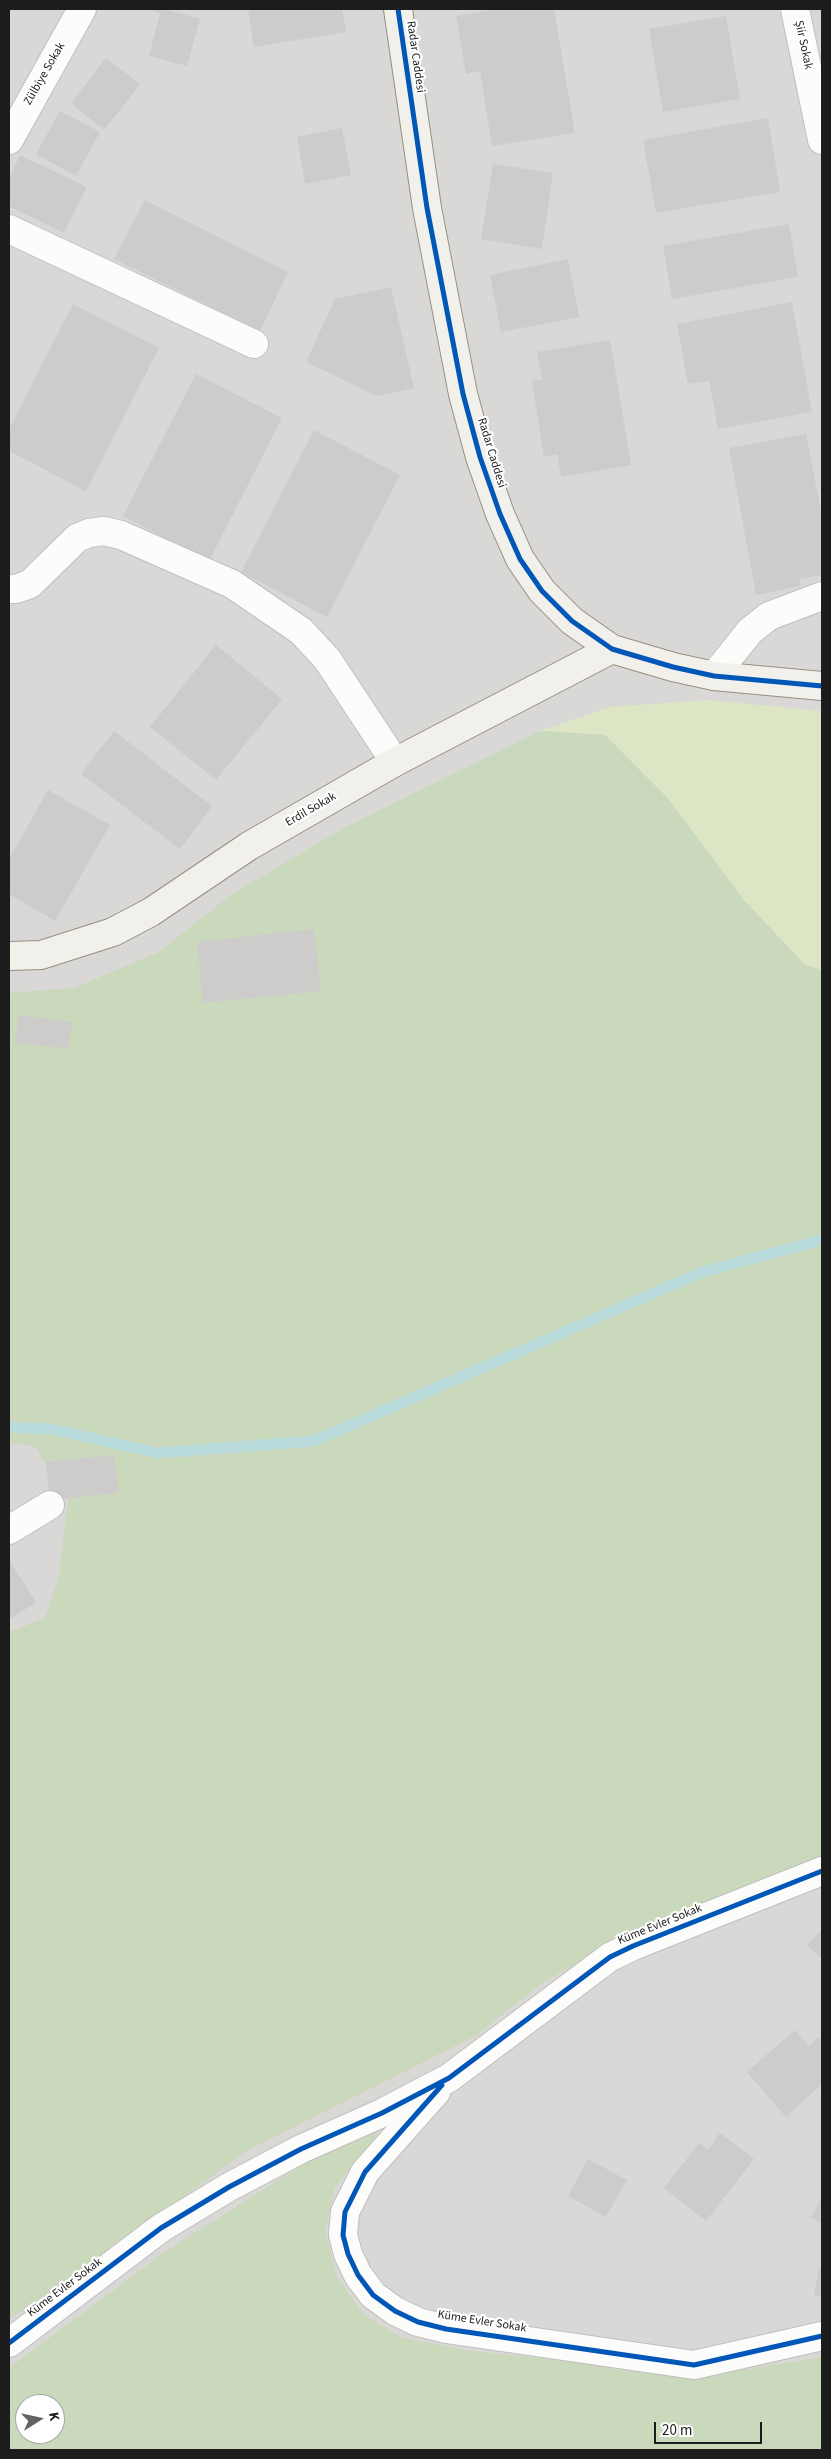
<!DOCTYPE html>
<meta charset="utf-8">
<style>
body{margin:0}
#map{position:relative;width:831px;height:2459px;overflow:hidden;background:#eae8e5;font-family:"Source Sans 3",sans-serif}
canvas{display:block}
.frame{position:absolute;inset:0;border:10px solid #1c1c1c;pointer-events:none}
.north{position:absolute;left:15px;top:2394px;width:50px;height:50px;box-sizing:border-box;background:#fff;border:1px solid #a4a4a4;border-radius:50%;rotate:80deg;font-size:14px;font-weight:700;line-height:20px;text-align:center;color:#1c1c1c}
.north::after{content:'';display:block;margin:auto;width:18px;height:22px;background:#646362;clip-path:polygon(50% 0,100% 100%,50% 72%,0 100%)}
.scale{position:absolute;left:654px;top:2422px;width:108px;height:22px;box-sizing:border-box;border:2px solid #1c1c1c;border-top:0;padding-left:6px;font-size:15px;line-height:18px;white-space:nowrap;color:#1c1c1c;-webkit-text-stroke:4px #fff;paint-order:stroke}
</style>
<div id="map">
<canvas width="831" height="2459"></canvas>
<div class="frame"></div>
<div class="north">K</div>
<div class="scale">20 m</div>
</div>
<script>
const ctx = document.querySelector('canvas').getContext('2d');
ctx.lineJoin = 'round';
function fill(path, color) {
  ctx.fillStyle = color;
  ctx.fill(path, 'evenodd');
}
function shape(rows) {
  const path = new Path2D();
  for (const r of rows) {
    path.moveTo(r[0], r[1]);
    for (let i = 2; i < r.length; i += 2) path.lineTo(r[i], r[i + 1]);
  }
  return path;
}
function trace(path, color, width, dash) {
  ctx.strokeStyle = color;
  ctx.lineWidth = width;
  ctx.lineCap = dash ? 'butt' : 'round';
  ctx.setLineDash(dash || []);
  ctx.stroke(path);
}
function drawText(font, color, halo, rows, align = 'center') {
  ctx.font = font + ' "Source Sans 3",sans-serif';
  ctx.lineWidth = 4.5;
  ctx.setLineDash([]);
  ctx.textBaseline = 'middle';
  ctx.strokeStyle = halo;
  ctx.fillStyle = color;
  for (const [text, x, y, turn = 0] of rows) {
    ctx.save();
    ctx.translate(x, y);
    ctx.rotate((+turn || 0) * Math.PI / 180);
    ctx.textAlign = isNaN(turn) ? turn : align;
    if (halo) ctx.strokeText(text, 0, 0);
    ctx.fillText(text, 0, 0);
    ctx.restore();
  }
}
fill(shape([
 [9,9,822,9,822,2450,9,2450],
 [25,2404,55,2404,55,2434,25,2434]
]), '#d9d8d6');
fill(shape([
 [707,700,822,711,822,970,805,965,743,899,670,801,605,735,540,731,611,707]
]), '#dce6c5');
fill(shape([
 [540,731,605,735,670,801,743,899,805,965,822,970,822,1858,639,1930,542,1983,477,2035,248,2150,140,2229,9,2320,9,1632,45,1618,59,1577,68,1499,35,1447,9,1442,9,993,74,988,159,952,232,894,344,828],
 [386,2123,335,2187,325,2231,337,2277,364,2315,403,2338,465,2350,703,2376,822,2357,822,2450,9,2450,9,2368,166,2251,313,2158],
 [25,2404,55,2404,55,2434,25,2434]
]), '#cad8bc');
trace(shape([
 [9,1427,51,1429,158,1453,314,1441,702,1272,822,1240]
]), '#badbdc', 11);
fill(shape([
 [147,9,164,9,200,19,187,66,149,56,160,13],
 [248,9,342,9,346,32,254,47],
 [496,9,554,9,575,133,492,146,480,71,466,74,456,16],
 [726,16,740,99,663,112,649,29],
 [106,58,140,84,104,130,71,103],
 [60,111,100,132,76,176,36,154],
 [768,118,780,192,656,213,643,140],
 [342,128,351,175,305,184,297,137],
 [20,155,87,187,64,233,9,206,9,179],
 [493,164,553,173,542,249,481,239],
 [145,200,288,272,260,331,114,259],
 [789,224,798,277,672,299,663,246],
 [568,259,579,317,501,332,490,275],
 [391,287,414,388,377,396,306,362,335,299],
 [792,302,812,412,718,429,709,381,688,384,677,324],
 [73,304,159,348,86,491,9,451,9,429],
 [610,340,631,465,561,477,557,454,544,457,532,381,542,379,537,352],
 [196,374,282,418,209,561,123,516],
 [314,430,400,475,327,617,241,572],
 [806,434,822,517,822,575,799,579,801,586,756,595,729,448],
 [216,645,282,699,216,780,150,727],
 [114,731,212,806,180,849,81,774],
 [48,790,110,825,55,921,9,894,9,859],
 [314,929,321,991,203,1003,197,942],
 [19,1015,72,1022,68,1049,15,1042],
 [114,1455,119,1493,50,1500,46,1462],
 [9,1560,36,1602,9,1620],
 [822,1929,822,1959,807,1945],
 [795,2030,809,2046,819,2037,822,2041,822,2084,786,2117,747,2072],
 [720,2133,754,2159,706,2221,664,2188,699,2143,708,2150],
 [588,2159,627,2180,606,2217,568,2196],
 [822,2198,822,2224,811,2217],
 [819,2268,822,2269,822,2297,814,2295]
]), '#ceccca');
const street = shape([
 [795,9,822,140],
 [9,140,82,9],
 [9,229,254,344],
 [9,589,16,589,30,584,77,538,89,533,104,531,121,535,232,584,301,631,327,659,395,762],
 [714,676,750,631,769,616,822,596],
 [9,1530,50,1505],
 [436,2092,365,2172,345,2212,343,2235,348,2254,358,2275,373,2295,395,2311,418,2322,446,2329,694,2365,822,2336],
 [9,2343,161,2228,229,2187,301,2149,382,2113,449,2078,610,1957,633,1946,822,1871]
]);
const secondary = shape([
 [398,9,427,208,463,394,480,457,500,514,520,559,542,591,572,621,612,649,673,667,714,676,822,686],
 [9,956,41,955,113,932,151,912,249,846,395,762,612,649]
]);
trace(street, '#c0bfbd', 30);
trace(secondary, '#93917e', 30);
trace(street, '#fcfcfb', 28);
trace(secondary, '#f2f0ea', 28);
trace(shape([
 [398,9,427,208,463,394,480,457,500,514,520,559,542,591,572,621,612,649,673,667,714,676,822,686],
 [442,2085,365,2172,345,2212,343,2235,348,2254,358,2275,373,2295,395,2311,418,2322,446,2329,694,2365,822,2336],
 [9,2343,161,2228,229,2187,301,2149,382,2113,449,2078,610,1957,633,1946,822,1871]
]), '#0057b8', 5);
drawText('12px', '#1c1c1c', '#fff', [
 ["Şiir Sokak",803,45,78],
 ["Radar Caddesi",415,57,82],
 ["Zülbiye Sokak",45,74,-60],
 ["Radar Caddesi",491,453,73],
 ["Erdil Sokak",311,810,-30],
 ["Küme Evler Sokak",660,1925,-22],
 ["Küme Evler Sokak",65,2288,-37],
 ["Küme Evler Sokak",482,2322,9]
]);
</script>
